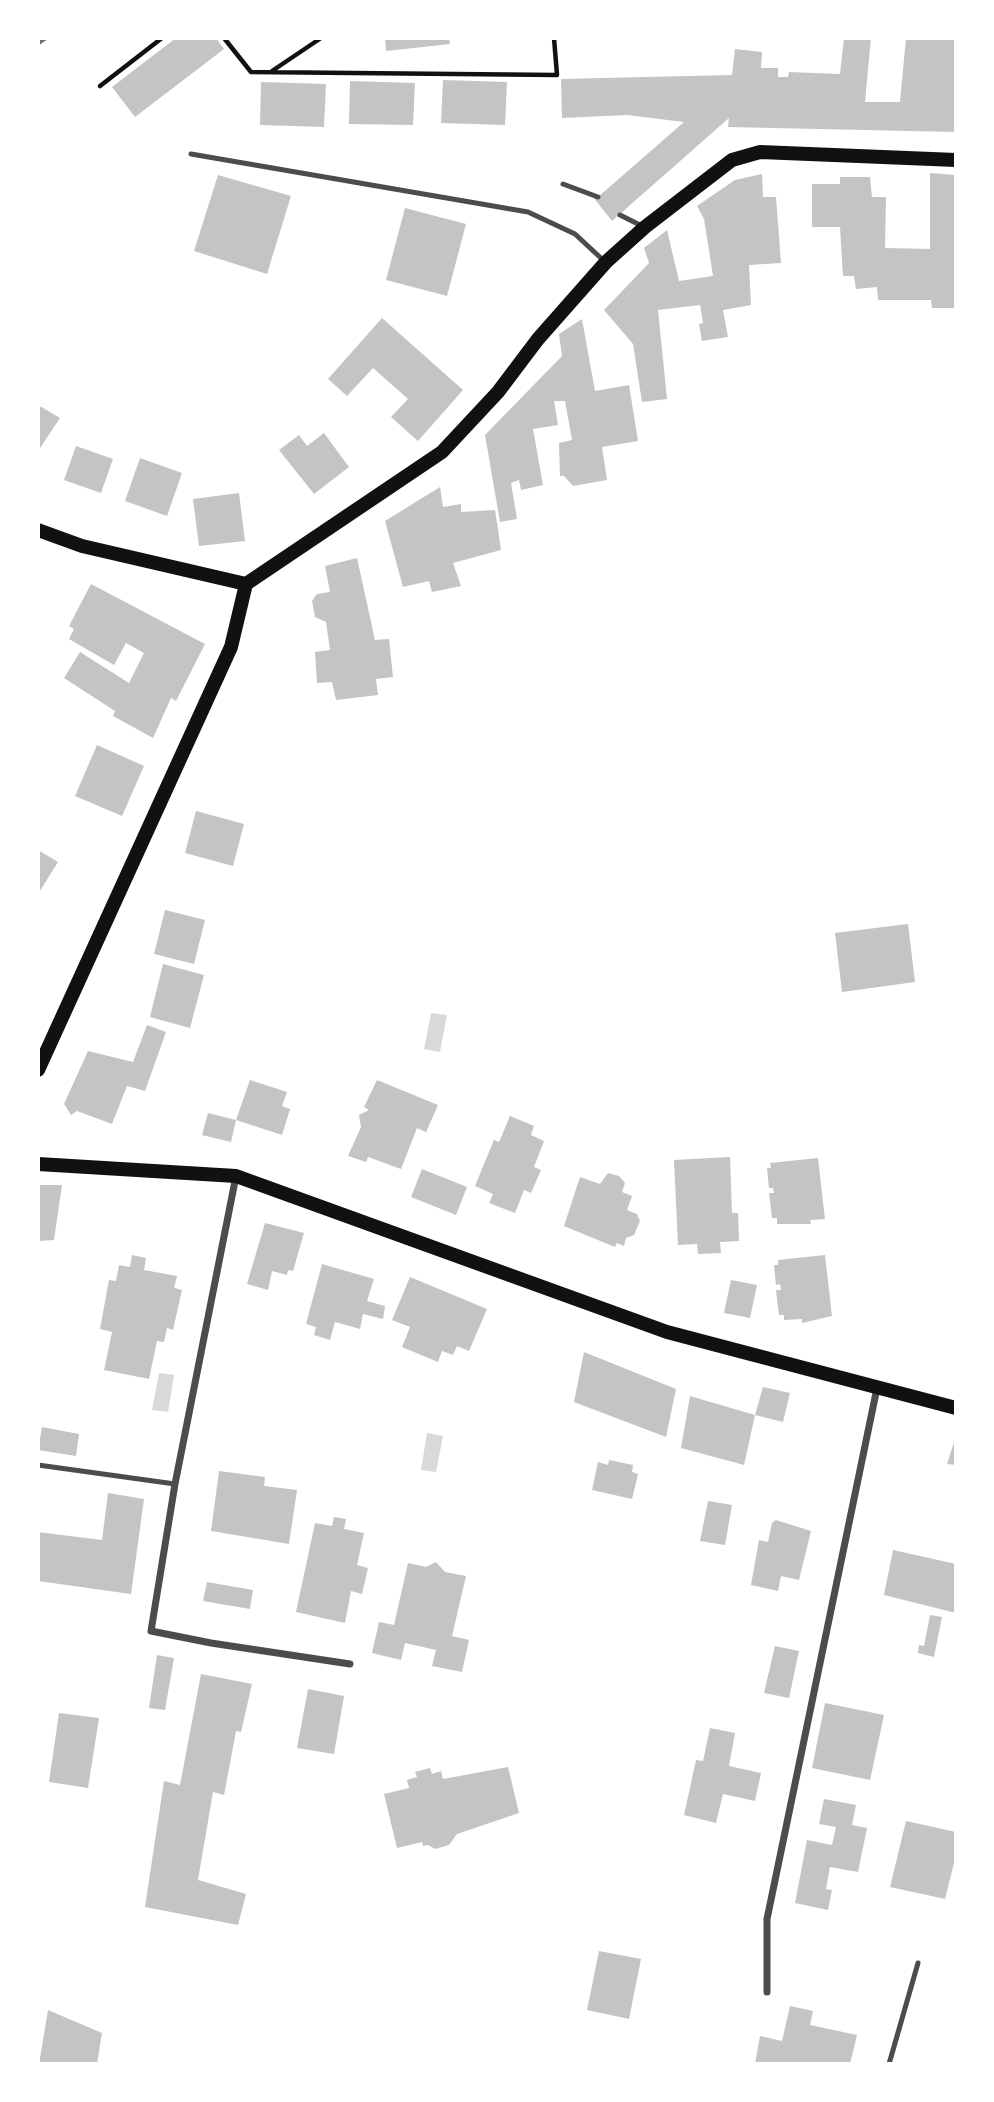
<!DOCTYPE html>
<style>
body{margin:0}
#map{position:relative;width:994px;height:2102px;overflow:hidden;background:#fff;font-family:Signika,sans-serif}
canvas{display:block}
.frame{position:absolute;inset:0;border:40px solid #fff;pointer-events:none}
</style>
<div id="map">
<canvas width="994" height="2102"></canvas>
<div class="frame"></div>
</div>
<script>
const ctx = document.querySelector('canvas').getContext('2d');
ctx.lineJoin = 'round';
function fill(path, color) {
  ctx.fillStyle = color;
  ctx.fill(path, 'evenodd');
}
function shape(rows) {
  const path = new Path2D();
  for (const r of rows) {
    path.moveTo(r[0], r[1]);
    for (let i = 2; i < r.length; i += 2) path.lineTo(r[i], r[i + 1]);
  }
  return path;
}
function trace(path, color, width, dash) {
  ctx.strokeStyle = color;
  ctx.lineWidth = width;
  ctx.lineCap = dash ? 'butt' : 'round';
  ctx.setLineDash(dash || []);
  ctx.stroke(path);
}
fill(shape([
 [431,1013,447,1015,440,1052,424,1049],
 [159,1373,174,1375,168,1412,152,1410],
 [427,1433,443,1436,436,1472,421,1470]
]), '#d9d9d9');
fill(shape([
 [176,38,216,38,224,49,135,117,112,87],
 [385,38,449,38,450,44,386,51],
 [844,38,871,38,865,102,900,102,906,38,956,38,956,132,728,127,729,118,612,221,593,197,598,197,684,122,627,115,562,118,561,79,732,75,735,49,762,52,761,68,778,68,778,77,788,77,789,72,840,74],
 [443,80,507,82,505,125,441,123],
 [350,81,415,83,413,125,349,124],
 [261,82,326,84,324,127,260,125],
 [930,173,956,175,956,308,932,308,931,300,878,300,877,287,856,289,854,276,843,276,840,227,812,227,812,184,840,184,840,177,870,177,872,197,886,197,885,248,930,249],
 [762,174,763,197,776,197,781,263,749,265,751,305,723,310,728,337,702,341,699,324,703,323,700,305,658,310,667,399,642,402,633,344,604,310,649,263,644,248,667,230,679,281,713,276,704,219,697,206,735,180],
 [218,175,291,196,267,274,194,251],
 [405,208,466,224,447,296,386,280],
 [382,318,463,390,418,441,391,417,408,399,373,368,347,396,328,379],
 [582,319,595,391,629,385,638,441,602,447,607,480,573,486,564,476,560,476,559,443,572,440,565,401,554,401,558,425,533,429,543,485,521,490,519,480,511,483,517,519,500,522,485,435,562,356,559,334],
 [38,405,60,418,38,451],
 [324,433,349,467,314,494,279,450,299,435,307,446],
 [76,446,113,459,101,493,64,480],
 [140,458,182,473,167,516,125,501],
 [440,487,443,507,461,504,461,512,495,510,501,550,453,563,461,586,432,592,429,581,403,587,385,521],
 [239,493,245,541,199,546,193,499],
 [357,558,375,640,389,639,393,677,376,679,378,695,336,700,332,682,317,683,315,652,330,650,326,622,315,617,312,601,317,594,330,592,325,566],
 [91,584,205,644,176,701,171,698,153,738,113,716,115,711,64,678,80,652,129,683,144,653,126,643,114,665,69,639,74,629,69,626],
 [97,745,144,766,122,816,75,796],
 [196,811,244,824,233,866,185,853],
 [38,850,58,862,38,894],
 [165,910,205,920,194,964,154,954],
 [908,924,915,982,842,992,835,933],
 [163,964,204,975,190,1028,150,1017],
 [147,1025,166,1032,145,1091,127,1086,112,1124,77,1111,71,1115,64,1104,88,1051,133,1062],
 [250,1080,287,1092,282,1106,290,1109,282,1135,236,1120],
 [377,1080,438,1105,426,1132,417,1128,401,1169,368,1157,366,1162,348,1156,361,1127,359,1115,369,1110,364,1107],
 [208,1113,236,1120,231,1142,202,1135],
 [510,1116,534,1126,531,1135,544,1141,534,1167,541,1170,531,1193,524,1190,515,1213,489,1203,493,1194,475,1186,494,1140,499,1142],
 [730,1157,732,1213,738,1213,739,1241,720,1242,721,1253,698,1254,697,1244,678,1245,674,1160],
 [818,1158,825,1219,810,1220,811,1224,777,1224,777,1218,772,1218,769,1193,774,1193,773,1188,769,1188,767,1168,771,1168,770,1163],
 [422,1169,467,1187,456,1215,411,1197],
 [608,1173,619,1176,625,1183,622,1192,632,1196,627,1210,637,1214,640,1221,634,1235,626,1238,624,1246,617,1243,615,1247,564,1226,580,1177,600,1184],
 [38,1185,62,1185,54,1240,38,1241],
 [265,1223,304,1233,293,1271,288,1270,287,1275,272,1271,268,1290,247,1284],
 [132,1255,146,1258,144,1270,177,1276,174,1288,182,1290,173,1330,167,1328,164,1342,157,1341,149,1379,104,1370,112,1332,100,1329,109,1280,116,1281,119,1265,130,1267],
 [825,1255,832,1316,802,1323,802,1319,784,1320,784,1315,779,1315,776,1290,781,1290,780,1284,776,1285,774,1265,778,1265,778,1260],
 [322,1264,374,1279,367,1301,385,1306,383,1319,363,1314,360,1329,335,1322,330,1340,314,1335,316,1327,306,1324],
 [410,1277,487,1309,469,1351,457,1346,453,1355,442,1351,438,1362,402,1347,410,1327,392,1320],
 [731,1280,757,1285,750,1318,724,1313],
 [584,1352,676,1389,666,1437,574,1402],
 [763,1387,790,1393,783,1422,755,1415],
 [690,1396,755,1415,744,1465,681,1448],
 [42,1427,79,1434,76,1456,38,1450],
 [956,1436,956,1465,947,1464],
 [609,1460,633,1465,632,1472,638,1474,632,1499,592,1490,598,1462,608,1465],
 [219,1471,265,1477,264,1486,297,1490,289,1544,211,1531],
 [108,1493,144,1499,131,1594,38,1581,38,1532,102,1540],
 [708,1501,732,1505,725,1545,700,1541],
 [334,1517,346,1519,344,1529,364,1533,357,1565,368,1568,362,1594,351,1591,345,1623,296,1612,315,1523,332,1526],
 [776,1520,811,1531,799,1580,781,1576,778,1591,751,1585,759,1540,768,1542,772,1523],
 [893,1550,956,1564,956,1613,884,1595],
 [436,1562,445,1572,466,1576,452,1636,469,1640,462,1672,432,1666,436,1650,405,1643,401,1660,372,1653,379,1622,394,1625,408,1563,426,1567],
 [207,1582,253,1590,250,1609,203,1601],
 [930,1615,942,1617,934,1657,918,1653,919,1645,924,1646],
 [775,1646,799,1651,789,1698,764,1693],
 [157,1655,174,1658,165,1710,149,1708],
 [201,1674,252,1684,241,1732,236,1731,224,1795,213,1792,198,1880,246,1894,238,1925,145,1907,164,1781,180,1785],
 [308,1689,344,1696,334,1754,297,1748],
 [825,1703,884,1715,870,1780,812,1768],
 [59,1713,99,1718,88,1788,49,1782],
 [710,1728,735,1733,729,1766,761,1773,755,1801,723,1794,716,1823,684,1815,696,1760,703,1761],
 [508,1767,519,1813,457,1834,449,1845,435,1849,428,1845,423,1846,422,1842,397,1848,384,1794,409,1788,407,1780,417,1777,415,1772,430,1768,432,1774,441,1771,443,1779],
 [824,1799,856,1805,852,1825,867,1828,858,1872,830,1867,826,1889,832,1890,828,1910,795,1903,807,1840,832,1845,836,1827,819,1824],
 [906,1821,956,1832,956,1855,945,1899,890,1887],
 [599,1951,641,1959,629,2019,587,2010],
 [790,2006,813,2011,810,2025,857,2035,850,2064,755,2064,760,2036,782,2041],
 [48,2010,102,2033,97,2064,39,2064]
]), '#c4c4c4');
trace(shape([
 [224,38,251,72,557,75,554,38],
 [272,71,321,38],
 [100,86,162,38]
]), '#111', 4.5);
trace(shape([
 [191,154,528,212,575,234,603,260],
 [563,184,598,197],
 [620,215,642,226],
 [38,1465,175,1484],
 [889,2064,918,1963]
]), '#4c4c4c', 5);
trace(shape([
 [236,1176,175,1484,151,1631,211,1643,350,1664],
 [767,1992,767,1919,877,1388]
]), '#4c4c4c', 7);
trace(shape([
 [38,530,82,546,246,584,442,452,498,392,538,339,606,262,645,227,732,160,760,152,956,160],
 [38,1070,231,647,246,584],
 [38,1164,236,1176,667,1332,956,1408]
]), '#111', 14);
trace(shape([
 [38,43,45,38]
]), '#707070', 5);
</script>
